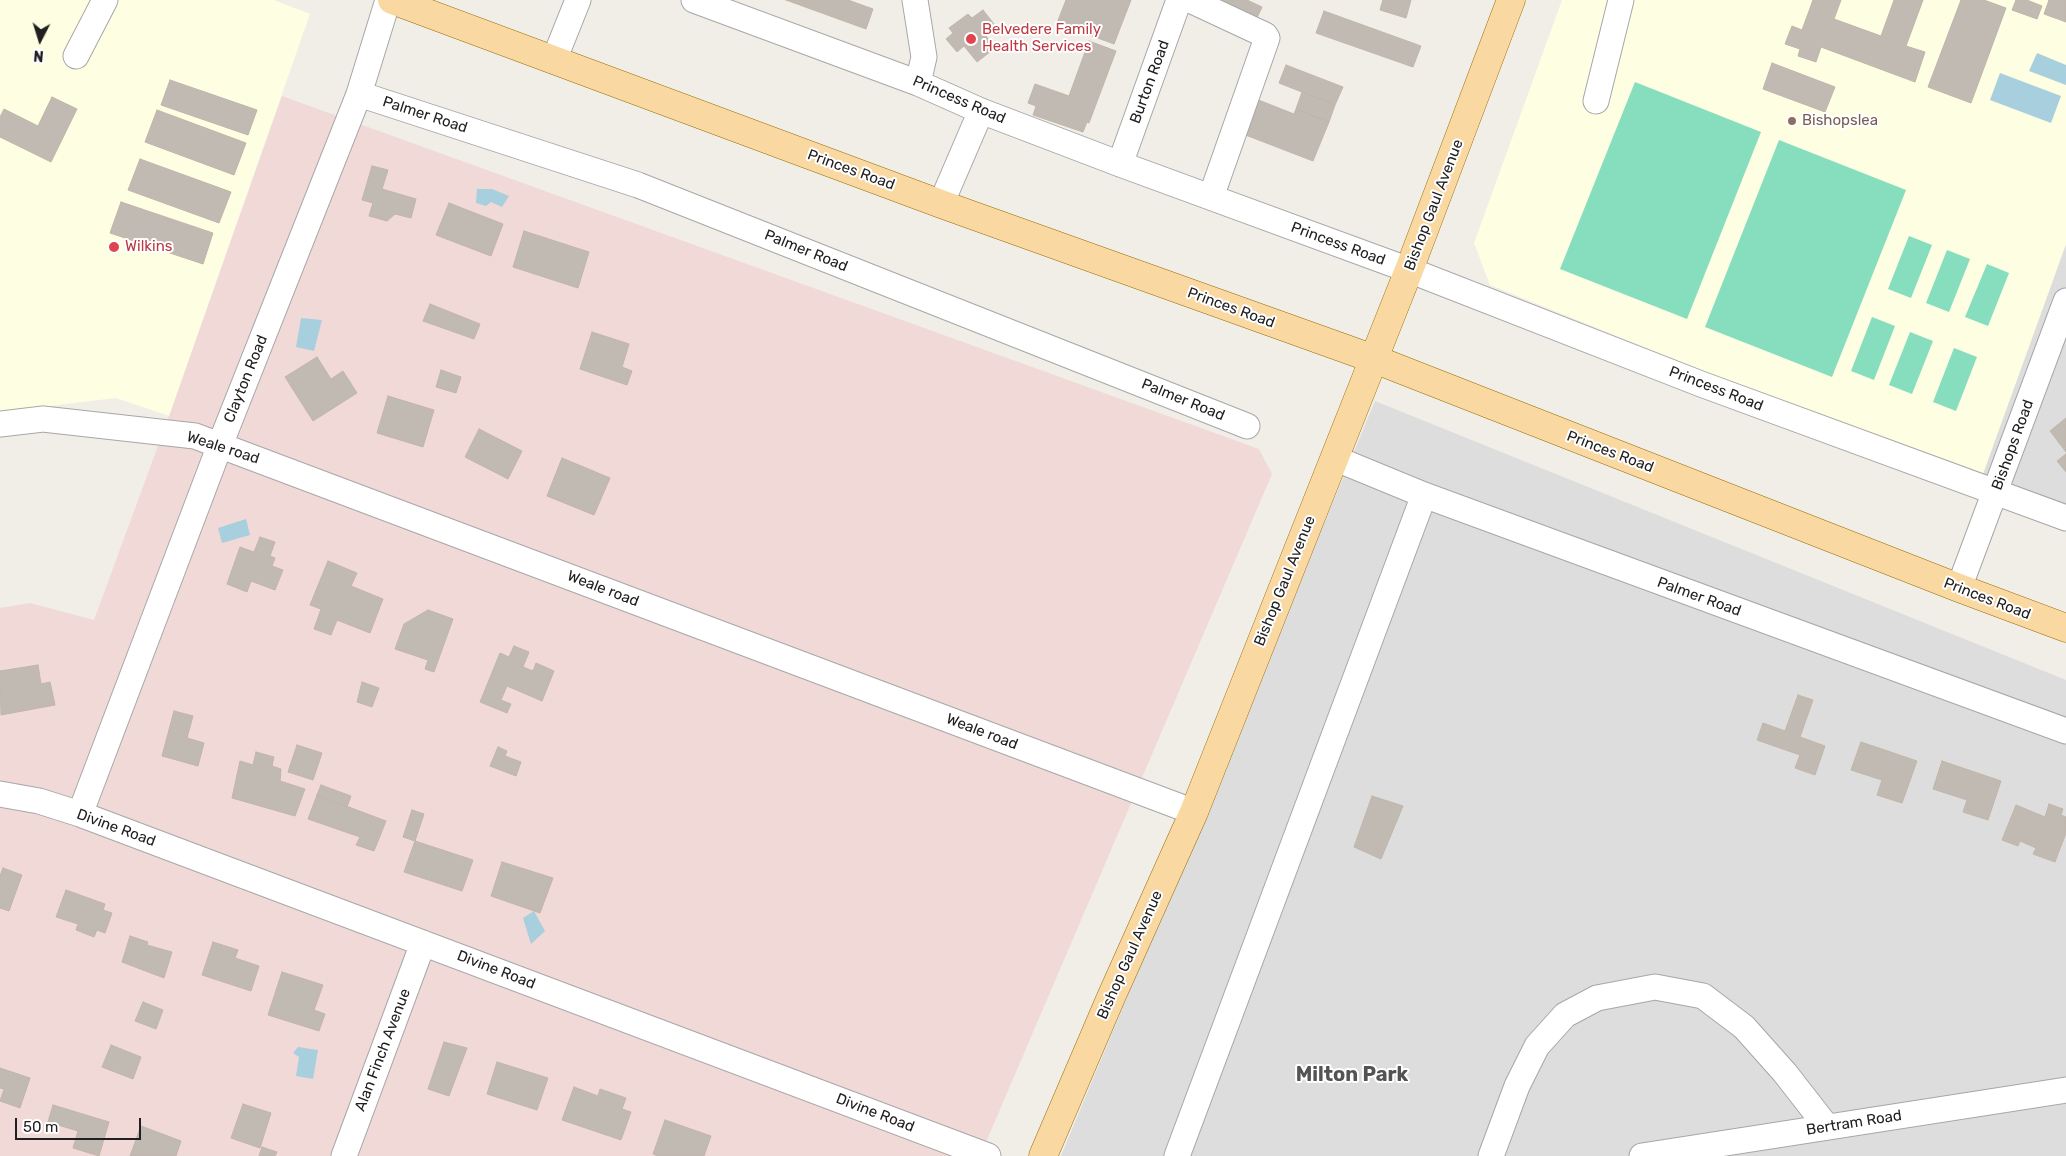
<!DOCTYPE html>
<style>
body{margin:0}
#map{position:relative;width:2066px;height:1156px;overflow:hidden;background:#f0eee7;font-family:Rubik,sans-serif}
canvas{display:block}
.north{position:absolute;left:15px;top:15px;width:50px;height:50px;-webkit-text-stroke:4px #fff;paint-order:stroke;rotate:185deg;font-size:14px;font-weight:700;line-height:20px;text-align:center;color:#202020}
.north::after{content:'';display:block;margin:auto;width:18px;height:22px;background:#202020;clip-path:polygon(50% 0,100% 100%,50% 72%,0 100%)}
.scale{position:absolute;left:15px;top:1118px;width:126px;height:22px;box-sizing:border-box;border:2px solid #202020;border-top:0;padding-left:6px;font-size:15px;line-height:18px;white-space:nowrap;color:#202020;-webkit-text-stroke:4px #fff;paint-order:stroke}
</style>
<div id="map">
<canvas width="2066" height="1156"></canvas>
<div class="north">N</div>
<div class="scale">50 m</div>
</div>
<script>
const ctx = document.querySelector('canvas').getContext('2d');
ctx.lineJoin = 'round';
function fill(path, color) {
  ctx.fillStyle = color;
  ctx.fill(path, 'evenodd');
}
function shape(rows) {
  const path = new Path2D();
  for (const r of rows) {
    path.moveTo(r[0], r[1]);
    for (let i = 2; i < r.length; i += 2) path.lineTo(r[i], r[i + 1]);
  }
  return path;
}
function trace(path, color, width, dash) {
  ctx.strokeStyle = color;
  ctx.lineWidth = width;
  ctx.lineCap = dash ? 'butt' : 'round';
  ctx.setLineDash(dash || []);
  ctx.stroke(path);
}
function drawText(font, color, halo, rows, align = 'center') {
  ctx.font = font + ' Rubik,sans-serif';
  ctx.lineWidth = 4;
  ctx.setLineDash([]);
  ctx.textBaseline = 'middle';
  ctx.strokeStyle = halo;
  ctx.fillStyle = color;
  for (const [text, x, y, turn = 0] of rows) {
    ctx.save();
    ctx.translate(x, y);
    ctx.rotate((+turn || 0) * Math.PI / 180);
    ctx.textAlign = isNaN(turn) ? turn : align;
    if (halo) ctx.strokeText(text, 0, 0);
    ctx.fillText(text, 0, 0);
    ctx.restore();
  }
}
fill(shape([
 [2066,244,2066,517,1980,482],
 [1375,401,2066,680,2066,1156,1061,1156]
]), '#dedddd');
fill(shape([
 [282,96,1259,449,1272,474,980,1156,0,1156,0,608,30,603,94,620,169,416]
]), '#f1d9d7');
fill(shape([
 [0,0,274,0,310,14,169,416,116,398,0,412],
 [1562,0,2066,0,2066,244,1980,482,1490,285,1474,243]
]), '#fdfee2');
fill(shape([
 [1635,82,1761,132,1687,319,1560,269],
 [1779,140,1906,190,1832,377,1705,327],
 [1909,236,1932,245,1911,298,1888,289],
 [1947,250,1970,259,1949,312,1926,303],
 [1987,264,2009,273,1988,326,1965,317],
 [1872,317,1895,326,1874,380,1851,371],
 [1910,332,1933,341,1912,394,1889,385],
 [1954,348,1977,357,1956,411,1933,402]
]), '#87debf');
fill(shape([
 [2037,53,2066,65,2066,85,2029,71],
 [2000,73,2061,96,2051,123,1990,100],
 [477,189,492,189,509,196,502,207,491,202,486,206,476,203],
 [301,318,322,320,314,351,296,347],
 [246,519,250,535,222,543,218,528],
 [534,911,545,931,531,944,523,918],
 [298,1047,318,1050,313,1079,296,1076,299,1057,293,1053]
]), '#a8cfdd');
const building = shape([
 [786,0,848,0,873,9,866,29,786,0],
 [1066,0,1131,0,1114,44,1057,23,1066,0],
 [1216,0,1247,0,1262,7,1257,18,1216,0],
 [1383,0,1411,0,1406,18,1380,10,1383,0],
 [1813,0,1841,0,1834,19,1881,36,1894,0,1923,0,1906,46,1925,52,1915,82,1821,47,1816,62,1798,56,1800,49,1785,44,1792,26,1802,30,1813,0],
 [1961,0,1984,0,2006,8,1971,103,1928,87,1961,0],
 [2016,0,2027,0,2042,6,2037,19,2012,10,2016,0],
 [2049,0,2066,0,2066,22,2044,14,2049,0],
 [983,10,994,24,983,32,995,48,977,62,964,46,957,52,946,39,953,33,949,28,968,14,972,18,983,10],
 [1324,11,1421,46,1413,67,1316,33,1324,11],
 [1089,41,1116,51,1089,123,1087,122,1083,132,1033,115,1036,106,1028,103,1035,84,1069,96,1089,41],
 [1772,63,1835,87,1825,112,1763,89,1772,63],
 [1286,65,1343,87,1335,105,1279,83,1286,65],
 [170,80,257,110,248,135,161,105,170,80],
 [1302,92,1335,105,1329,122,1296,109,1302,92],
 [52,97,77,109,51,162,0,137,0,117,4,109,38,126,52,97],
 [1256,99,1294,114,1296,109,1329,122,1313,161,1243,134,1256,99],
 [157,110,246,143,234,175,145,142,157,110],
 [140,159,231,192,219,223,128,190,140,159],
 [372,166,388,170,382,189,416,199,411,218,395,214,387,221,369,216,373,203,362,200,372,166],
 [121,202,213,233,203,264,110,233,121,202],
 [449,203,503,224,491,256,436,235,449,203],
 [524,231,589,252,578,288,513,267,524,231],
 [430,304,480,324,474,339,423,321,430,304],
 [592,332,629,344,622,367,632,371,627,385,580,369,592,332],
 [317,357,331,379,343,371,357,393,313,421,285,377,317,357],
 [441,370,461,377,456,393,436,387,441,370],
 [388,396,434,410,423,447,377,433,388,396],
 [2066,418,2066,452,2050,431,2066,418],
 [479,429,522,451,508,479,465,457,479,429],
 [2066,454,2066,472,2057,461,2066,454],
 [562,458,610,478,594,515,547,496,562,458],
 [260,537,275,542,270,556,275,558,272,566,283,570,275,590,251,581,247,592,227,584,240,547,254,552,260,537],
 [328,561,357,573,351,586,383,599,370,633,337,620,331,635,314,629,321,609,310,605,328,561],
 [428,610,453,619,434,672,425,669,428,660,395,649,404,624,428,610],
 [514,646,529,652,523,667,533,671,536,663,554,671,542,701,507,686,501,700,511,704,507,713,480,702,500,653,509,657,514,646],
 [38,665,41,684,50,682,55,705,1,715,0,671,38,665],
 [362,682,379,688,372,707,357,702,362,682],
 [1798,695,1813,700,1800,737,1825,746,1815,775,1795,768,1800,755,1757,740,1763,723,1785,731,1798,695],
 [174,711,193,716,187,738,204,743,198,766,162,756,174,711],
 [1861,742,1917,761,1902,803,1877,795,1882,780,1851,770,1861,742],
 [297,745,322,753,313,780,288,772,297,745],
 [498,747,507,751,505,756,521,762,516,776,490,766,498,747],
 [256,752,274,757,272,766,281,769,280,781,305,789,295,816,232,798,240,761,253,765,256,752],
 [1942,761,2001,781,1988,820,1963,812,1967,800,1933,789,1942,761],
 [321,785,351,796,347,807,317,795,321,785],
 [317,795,386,821,374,851,356,845,360,837,308,819,317,795],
 [1372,796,1403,806,1381,859,1354,847,1372,796],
 [2049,804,2063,809,2061,815,2066,817,2066,833,2055,862,2033,854,2036,848,2020,841,2018,846,2002,840,2016,805,2045,817,2049,804],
 [412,810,424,814,415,841,403,837,412,810],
 [415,841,473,860,462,891,404,872,415,841],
 [502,862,553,878,540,913,491,896,502,862],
 [3,868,22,875,9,911,0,908,0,876,3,868],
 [66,890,105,904,103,910,112,913,105,933,97,930,94,937,76,930,78,924,56,917,66,890],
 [130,936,148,942,147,945,172,952,164,978,122,962,130,936],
 [213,942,238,950,235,958,259,966,251,991,202,975,213,942],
 [282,972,323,985,314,1010,325,1014,319,1031,268,1015,282,972],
 [143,1002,163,1010,156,1029,135,1021,143,1002],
 [444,1042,467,1048,449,1096,428,1089,444,1042],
 [111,1045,141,1057,133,1079,102,1067,111,1045],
 [497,1062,548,1078,537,1110,487,1094,497,1062],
 [0,1068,30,1078,20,1108,0,1101,4,1089,0,1088,0,1068],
 [574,1087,598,1096,600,1089,626,1098,622,1109,631,1112,621,1140,562,1120,574,1087],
 [243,1104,271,1113,260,1148,231,1138,243,1104],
 [53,1105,109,1122,99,1156,73,1148,78,1131,48,1122,53,1105],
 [665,1120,711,1136,704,1156,658,1156,653,1154,665,1120],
 [141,1126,181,1141,176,1156,130,1156,141,1126],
 [262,1147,277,1152,275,1156,259,1156,262,1147]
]);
fill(building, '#c1bab3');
trace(building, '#c2b5a9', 1);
const minor = shape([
 [694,0,918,83,981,111,1120,164,1409,270,1701,384,2066,518],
 [915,0,924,57,918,83],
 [1190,0,1265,35,1267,38,1211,197],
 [76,56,105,0],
 [554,60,578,0],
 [359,94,638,185,1247,426],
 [1596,101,1621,0],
 [1120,164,1179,0],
 [941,204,981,111],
 [0,424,43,419,195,436,1194,812],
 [1334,458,1424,495,2066,731],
 [1959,588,2066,301],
 [0,794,39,801,80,814,988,1156],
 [80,814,220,445,359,94,388,0],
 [344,1156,423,943],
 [1177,1156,1424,495],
 [1491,1156,1517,1086,1537,1046,1565,1015,1597,998,1655,987,1703,996,1744,1027,1785,1073,1827,1127],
 [1642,1156,2066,1090]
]);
const major = shape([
 [392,0,941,204,1374,359,1959,588,2066,628],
 [1043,1156,1112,995,1194,812,1409,270,1511,0]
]);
trace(minor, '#a7a7a7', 27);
trace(major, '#996e03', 29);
trace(minor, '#fff', 25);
trace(major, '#fad8a2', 28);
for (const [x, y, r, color] of [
 [971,39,6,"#e0444e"],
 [1792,121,5,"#8d6e63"],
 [114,247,6,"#e0444e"]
]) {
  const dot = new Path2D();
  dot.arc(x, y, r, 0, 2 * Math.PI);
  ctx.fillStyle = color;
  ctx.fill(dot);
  trace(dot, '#fff', 2);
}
drawText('15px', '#be3a42', '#fff', [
 ["Belvedere Family",982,30],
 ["Health Services",982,47],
 ["Wilkins",125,247]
], 'left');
drawText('15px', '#202020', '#fff', [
 ["Burton Road",1150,82,-70],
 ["Princess Road",959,100,23],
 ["Palmer Road",425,115,18],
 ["Princes Road",851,170,20],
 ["Bishop Gaul Avenue",1434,205,-69],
 ["Princess Road",1338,244,20],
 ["Palmer Road",806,251,22],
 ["Princes Road",1231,308,20],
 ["Clayton Road",246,379,-68],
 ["Princess Road",1716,389,21],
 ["Palmer Road",1183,400,22],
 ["Bishops Road",2013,445,-70],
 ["Weale road",223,448,18],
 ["Princes Road",1610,452,21],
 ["Bishop Gaul Avenue",1285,581,-68],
 ["Weale road",603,589,21],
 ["Palmer Road",1699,597,20],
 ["Princes Road",1987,599,21],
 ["Weale road",982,732,21],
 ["Divine Road",116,828,20],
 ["Bishop Gaul Avenue",1130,955,-66],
 ["Divine Road",496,970,21],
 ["Alan Finch Avenue",383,1050,-69],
 ["Divine Road",875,1113,21],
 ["Bertram Road",1854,1123,-9]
]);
drawText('15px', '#785e54', '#fff', [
 ["Bishopslea",1802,121]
], 'left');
drawText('bold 20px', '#535353', '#fff', [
 ["Milton Park",1352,1075]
]);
</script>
